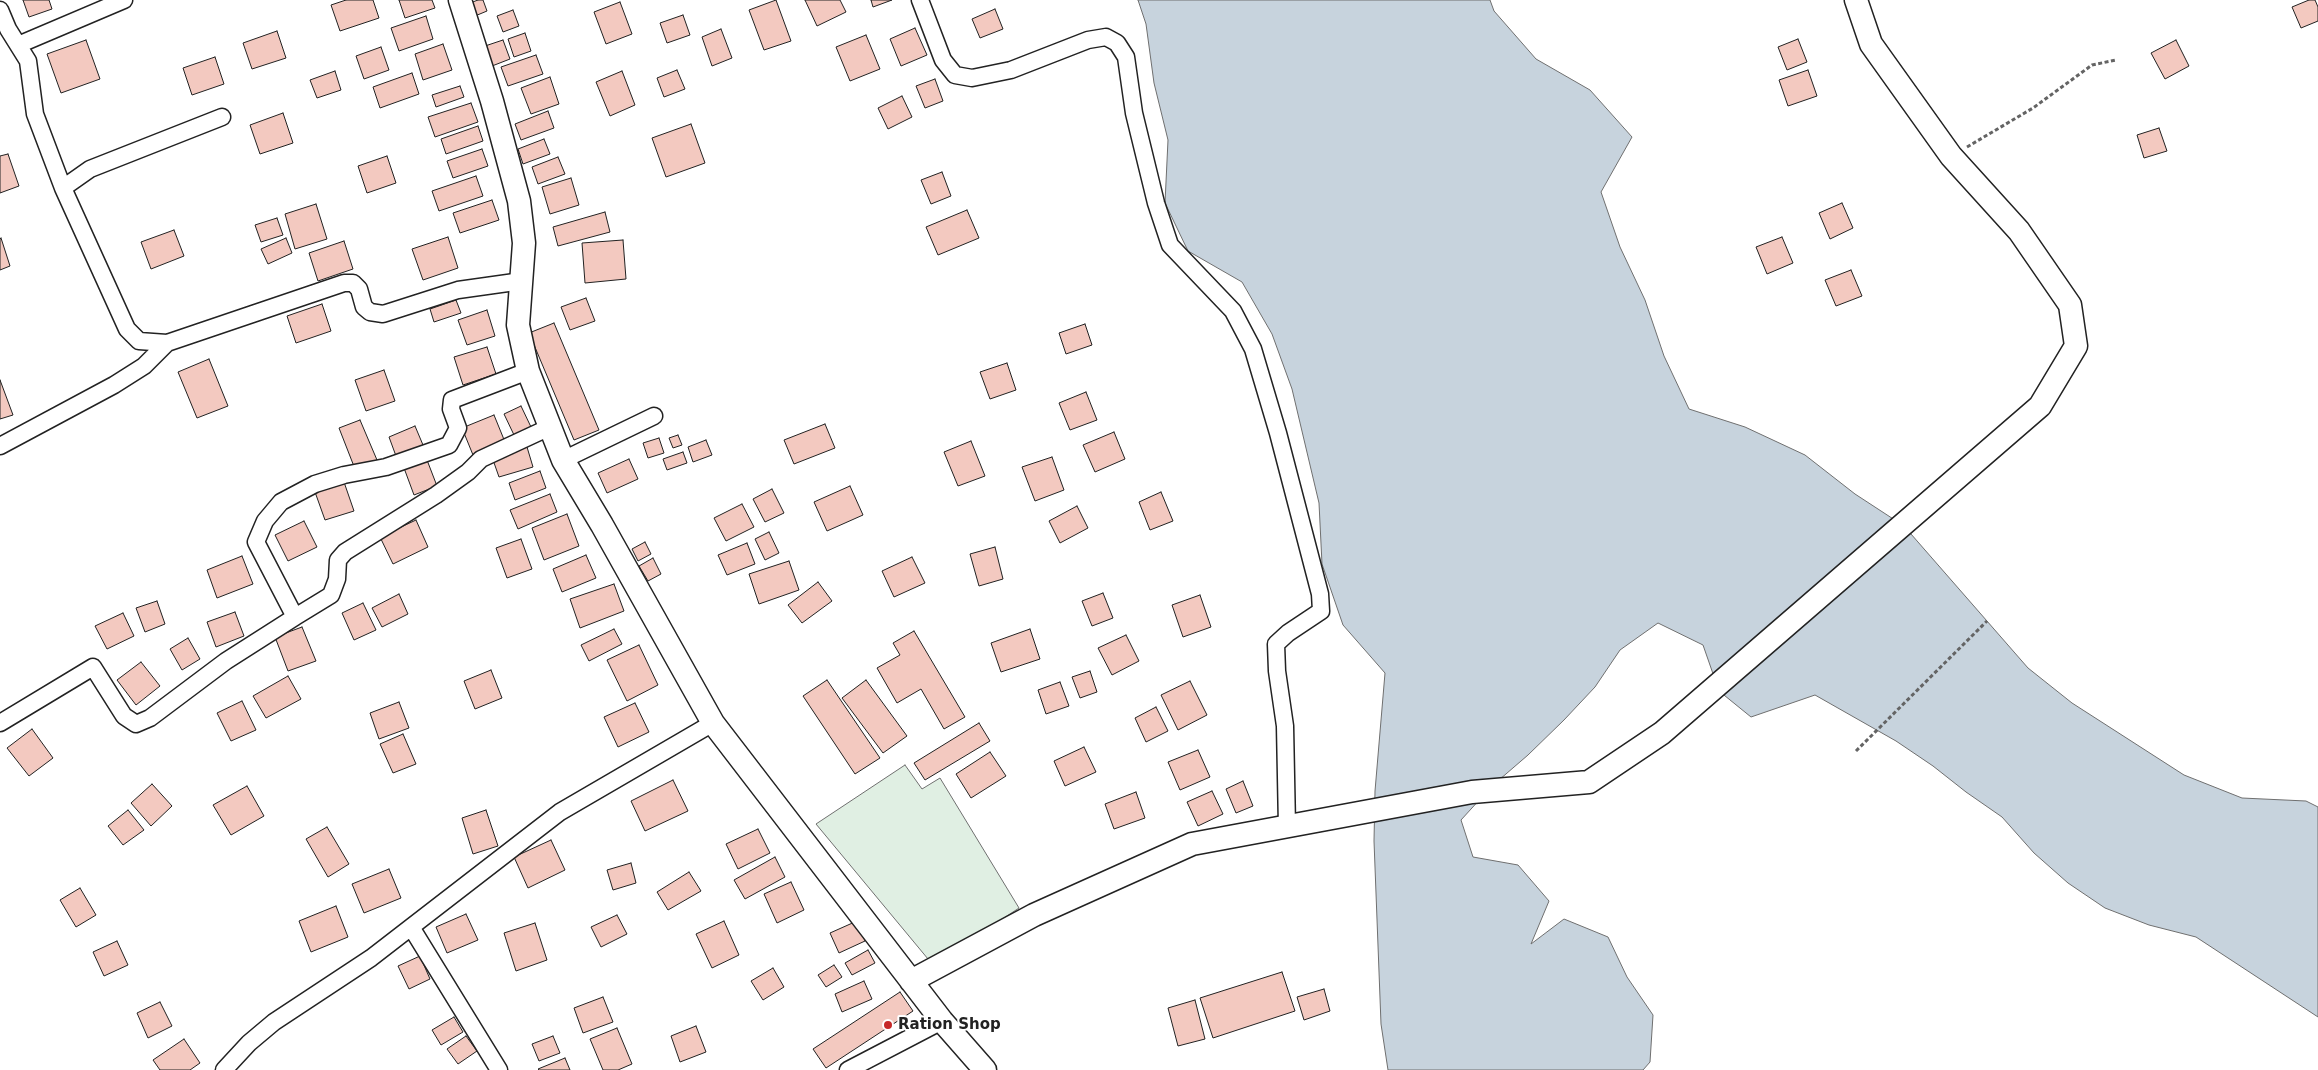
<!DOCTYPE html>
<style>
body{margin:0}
canvas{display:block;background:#fff}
</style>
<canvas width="2318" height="1070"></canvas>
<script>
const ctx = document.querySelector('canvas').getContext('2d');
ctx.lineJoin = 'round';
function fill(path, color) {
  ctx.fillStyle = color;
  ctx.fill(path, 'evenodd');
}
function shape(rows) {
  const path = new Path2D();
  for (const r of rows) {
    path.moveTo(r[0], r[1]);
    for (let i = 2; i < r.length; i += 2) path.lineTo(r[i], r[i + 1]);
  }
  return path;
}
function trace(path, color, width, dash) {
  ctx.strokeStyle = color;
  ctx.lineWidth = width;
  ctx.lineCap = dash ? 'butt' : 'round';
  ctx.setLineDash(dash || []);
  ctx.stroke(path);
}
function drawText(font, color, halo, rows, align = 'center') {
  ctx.font = font + ' "DejaVu Sans",sans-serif';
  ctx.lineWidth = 4;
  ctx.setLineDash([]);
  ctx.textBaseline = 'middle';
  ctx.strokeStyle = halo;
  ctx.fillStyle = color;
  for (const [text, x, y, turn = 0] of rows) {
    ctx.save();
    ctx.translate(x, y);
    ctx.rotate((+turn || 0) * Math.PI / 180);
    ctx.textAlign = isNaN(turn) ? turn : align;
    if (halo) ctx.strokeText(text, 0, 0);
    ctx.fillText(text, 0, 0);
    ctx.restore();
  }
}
const green = shape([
 [905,765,922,789,940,778,1019,908,933,965,816,824,905,765]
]);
fill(green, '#e0efe3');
trace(green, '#6f6f6f', 1);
const water = shape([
 [1138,0,1490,0,1494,11,1536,59,1590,90,1632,137,1601,192,1620,247,1645,300,1664,356,1689,409,1745,427,1805,455,1855,494,1904,526,2028,668,2072,703,2184,775,2242,798,2306,801,2318,807,2318,1017,2196,937,2149,925,2105,908,2068,883,2034,853,2002,817,1966,792,1933,766,1896,741,1815,695,1751,717,1719,691,1703,645,1658,623,1620,650,1595,687,1564,720,1528,755,1492,786,1461,820,1473,857,1518,865,1549,901,1531,944,1564,919,1608,937,1627,977,1653,1015,1650,1062,1643,1070,1388,1070,1381,1024,1374,841,1375,791,1385,673,1343,625,1322,564,1319,503,1292,389,1272,334,1242,282,1188,251,1165,203,1168,140,1154,83,1146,24,1138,0]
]);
fill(water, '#c7d3dd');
trace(water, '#6f6f6f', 1);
const building = shape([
 [23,0,49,0,52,9,29,17,23,0],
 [346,0,373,0,379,18,340,31,331,5,346,0],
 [399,0,432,0,435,8,405,18,399,0],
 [478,0,483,0,487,11,475,16,470,3,478,0],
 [776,0,791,41,764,50,749,10,776,0],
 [805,0,840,0,846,12,817,26,805,0],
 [871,0,892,0,873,7,871,0],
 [2309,0,2315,0,2318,7,2318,21,2301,28,2292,7,2309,0],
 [620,2,632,34,606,44,594,12,620,2],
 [995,9,1003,29,980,38,972,19,995,9],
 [513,10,519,26,503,32,497,16,513,10],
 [683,15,690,35,667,43,660,23,683,15],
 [426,16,433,39,399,51,391,28,426,16],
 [915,28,927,55,901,66,890,39,915,28],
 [721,29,732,58,712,66,702,37,721,29],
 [277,31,286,58,252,69,243,43,277,31],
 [525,33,531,51,514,57,508,39,525,33],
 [866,35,880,69,850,81,836,47,866,35],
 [1798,39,1807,62,1787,70,1778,47,1798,39],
 [86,40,100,79,61,93,47,54,86,40],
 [503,40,510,59,492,66,485,46,503,40],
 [2176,40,2189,66,2165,79,2151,53,2176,40],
 [443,44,452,70,423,80,415,54,443,44],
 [381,47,389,70,364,79,356,56,381,47],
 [536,55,543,74,508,86,501,67,536,55],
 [215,57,224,84,192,95,183,68,215,57],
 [677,70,685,89,664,97,657,78,677,70],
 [1808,70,1817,96,1788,106,1779,80,1808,70],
 [335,71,341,90,317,98,310,80,335,71],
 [622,71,635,105,610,116,596,82,622,71],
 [412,73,419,94,380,108,373,87,412,73],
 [550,77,559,104,531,114,521,88,550,77],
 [935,79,943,101,925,108,916,86,935,79],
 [460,86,464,97,436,107,432,95,460,86],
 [902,96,912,117,888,129,878,108,902,96],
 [471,103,478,122,435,137,428,117,471,103],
 [548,111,554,128,521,140,515,124,548,111],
 [283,113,293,143,260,154,250,125,283,113],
 [691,124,705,163,666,177,652,138,691,124],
 [478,126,483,141,446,154,441,139,478,126],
 [2159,128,2167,151,2144,158,2137,135,2159,128],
 [544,139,550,154,523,164,518,149,544,139],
 [482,149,488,166,453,178,447,161,482,149],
 [8,154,19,186,0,193,0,156,8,154],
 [387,156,396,183,367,193,358,166,387,156],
 [558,157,565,174,538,184,532,167,558,157],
 [942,172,951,196,931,204,921,180,942,172],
 [476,176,483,196,439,211,432,191,476,176],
 [571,178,579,205,550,214,542,187,571,178],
 [492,200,499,220,460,233,453,213,492,200],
 [1842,203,1853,228,1830,239,1819,213,1842,203],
 [316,204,327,239,295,249,285,214,316,204],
 [967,210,979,238,938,255,926,227,967,210],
 [605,212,610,232,558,246,553,227,605,212],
 [277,218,283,235,261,242,255,225,277,218],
 [174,230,184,256,151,269,141,242,174,230],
 [448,237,458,268,423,280,412,249,448,237],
 [1782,237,1793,263,1767,274,1756,247,1782,237],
 [1,238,10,266,0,270,0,239,1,238],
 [286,238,292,253,268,264,261,249,286,238],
 [623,240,626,279,585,283,582,243,623,240],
 [344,241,353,269,318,281,309,253,344,241],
 [1851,270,1862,296,1836,306,1825,280,1851,270],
 [586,298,595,321,570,330,561,307,586,298],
 [456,300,461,313,434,322,430,309,456,300],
 [322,304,331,331,296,343,287,316,322,304],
 [487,310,495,336,467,345,458,320,487,310],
 [554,323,599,430,574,440,529,333,554,323],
 [1085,324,1092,345,1066,354,1059,333,1085,324],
 [487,347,496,374,463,385,454,357,487,347],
 [209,359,228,406,197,418,178,372,209,359],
 [1007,363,1016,390,990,399,980,372,1007,363],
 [384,370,395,401,366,411,355,380,384,370],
 [0,380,13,415,0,419,0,380],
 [1086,392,1097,420,1070,430,1059,403,1086,392],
 [521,406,531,427,514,435,504,414,521,406],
 [494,415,505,442,473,455,462,428,494,415],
 [360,420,377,460,355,469,339,428,360,420],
 [825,424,835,448,794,464,784,440,825,424],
 [415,426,423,445,396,456,389,437,415,426],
 [1114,432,1125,459,1095,472,1083,445,1114,432],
 [678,435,682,445,673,448,669,438,678,435],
 [659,438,664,453,648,458,643,443,659,438],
 [706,440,712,455,693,462,688,447,706,440],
 [971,441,985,476,958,486,944,452,971,441],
 [527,447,533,467,499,477,492,457,527,447],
 [683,452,687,463,667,470,663,459,683,452],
 [1052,457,1064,490,1035,501,1022,467,1052,457],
 [629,459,638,479,607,493,598,473,629,459],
 [427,460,437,486,414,495,404,468,427,460],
 [540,471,546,488,515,500,509,483,540,471],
 [344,482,354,511,325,520,315,492,344,482],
 [850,486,863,515,827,531,814,502,850,486],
 [772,489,784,513,765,522,753,499,772,489],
 [1161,492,1173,521,1150,530,1139,502,1161,492],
 [550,494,557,512,518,529,510,510,550,494],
 [742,504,754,527,726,541,714,518,742,504],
 [1077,506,1088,528,1060,543,1049,521,1077,506],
 [567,514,579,546,544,560,532,528,567,514],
 [416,520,428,547,393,564,380,537,416,520],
 [304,521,317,547,288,561,275,535,304,521],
 [769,532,779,553,765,560,755,539,769,532],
 [521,539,532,569,507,578,496,548,521,539],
 [645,542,651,554,638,561,632,549,645,542],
 [747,543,755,564,727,575,718,555,747,543],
 [995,547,1003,579,979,586,970,554,995,547],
 [586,555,596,578,562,592,553,569,586,555],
 [242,556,253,584,217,598,207,570,242,556],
 [912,557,925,583,894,597,882,571,912,557],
 [653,558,661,574,648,581,639,566,653,558],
 [789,561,799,590,759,604,749,574,789,561],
 [818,582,832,601,802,623,788,605,818,582],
 [614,584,624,611,580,628,570,599,614,584],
 [1103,593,1113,618,1092,626,1082,601,1103,593],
 [399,594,408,614,382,627,372,608,399,594],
 [1200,595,1211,627,1183,637,1172,605,1200,595],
 [157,601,165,624,145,632,136,608,157,601],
 [363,603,376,630,354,640,342,613,363,603],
 [235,612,244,636,216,647,207,622,235,612],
 [123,613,134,636,107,649,95,626,123,613],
 [302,627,316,661,288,671,275,637,302,627],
 [614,629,622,644,589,661,581,645,614,629],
 [1030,629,1040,659,1001,672,991,643,1030,629],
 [914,631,965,717,944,729,921,689,897,703,877,668,900,655,893,643,914,631],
 [1126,635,1139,661,1112,675,1098,648,1126,635],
 [188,638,200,659,182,670,170,649,188,638],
 [639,645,658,685,627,701,607,660,639,645],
 [141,662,160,686,136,705,117,680,141,662],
 [491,670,502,698,475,709,464,681,491,670],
 [1090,671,1097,692,1080,698,1072,677,1090,671],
 [288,676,301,699,266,718,253,696,288,676],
 [827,680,880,758,855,774,803,696,827,680],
 [866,680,907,736,883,753,842,698,866,680],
 [1190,681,1207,715,1178,730,1161,695,1190,681],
 [1060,682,1069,706,1046,714,1038,690,1060,682],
 [242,701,256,730,231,741,217,713,242,701],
 [399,702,409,728,379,739,370,713,399,702],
 [635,703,649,732,618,747,604,717,635,703],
 [1156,707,1168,731,1146,742,1135,718,1156,707],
 [979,723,990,741,925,780,914,763,979,723],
 [32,729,53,758,29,776,7,748,32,729],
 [403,734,416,764,393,773,380,744,403,734],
 [1084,747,1096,772,1065,786,1054,761,1084,747],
 [1198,750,1210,777,1180,790,1168,762,1198,750],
 [990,752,1006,776,971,798,956,774,990,752],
 [673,780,688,811,645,831,631,801,673,780],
 [1243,781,1253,806,1236,813,1226,789,1243,781],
 [152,784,172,806,151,826,131,803,152,784],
 [247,786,264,816,231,835,213,805,247,786],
 [1212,791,1223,814,1198,826,1187,802,1212,791],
 [1136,792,1145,818,1114,829,1105,804,1136,792],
 [128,810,144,830,123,845,108,826,128,810],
 [486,810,498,846,473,854,462,818,486,810],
 [327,827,349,864,328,877,306,839,327,827],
 [758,829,770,853,738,869,726,844,758,829],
 [551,840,565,870,528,888,514,857,551,840],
 [775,857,785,877,745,899,734,880,775,857],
 [631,863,636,883,613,890,607,870,631,863],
 [389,869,401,898,364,913,352,884,389,869],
 [689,872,701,891,668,910,657,892,689,872],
 [791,882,804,910,777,923,764,894,791,882],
 [80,888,96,915,76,927,60,900,80,888],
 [336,906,348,937,311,952,299,921,336,906],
 [466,914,478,940,447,953,436,927,466,914],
 [617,915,627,934,601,947,591,927,617,915],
 [724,921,739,955,712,968,696,934,724,921],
 [857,921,865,941,839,953,830,933,857,921],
 [535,923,547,960,516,971,504,933,535,923],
 [117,941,128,965,104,976,93,952,117,941],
 [868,950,875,963,852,975,845,963,868,950],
 [420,956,430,979,409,989,398,966,420,956],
 [834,965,842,977,826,987,818,975,834,965],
 [773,968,784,987,763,1000,751,981,773,968],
 [1282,972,1295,1011,1213,1038,1200,998,1282,972],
 [864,981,872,999,842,1012,835,994,864,981],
 [1324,989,1330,1011,1304,1020,1297,997,1324,989],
 [900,992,913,1011,826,1068,813,1049,900,992],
 [603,997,613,1022,583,1033,574,1008,603,997],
 [1195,1000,1205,1039,1178,1046,1168,1008,1195,1000],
 [160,1002,172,1026,148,1038,137,1013,160,1002],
 [454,1017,463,1032,441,1045,432,1030,454,1017],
 [696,1026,706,1052,680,1062,671,1036,696,1026],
 [617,1028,632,1064,618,1070,603,1070,590,1039,617,1028],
 [466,1036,477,1051,458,1064,447,1049,466,1036],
 [553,1036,560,1053,539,1061,532,1044,553,1036],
 [184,1039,200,1063,190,1070,160,1070,153,1060,184,1039],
 [565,1058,570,1070,539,1070,538,1069,565,1058]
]);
fill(building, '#f3c9c0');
trace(building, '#222', 1);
const street = shape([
 [920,0,943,60,955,75,972,78,1011,70,1088,40,1106,37,1117,43,1126,57,1134,113,1156,203,1170,245,1233,311,1253,349,1278,433,1320,594,1321,611,1288,633,1276,644,1277,671,1285,726,1287,827],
 [0,10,8,29,28,61,35,114,63,188,127,329,139,341,167,343,344,283,353,283,359,289,364,307,370,312,383,314,458,290,522,281],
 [18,45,124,0],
 [63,188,90,169,222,117],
 [0,446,114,385,144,366,167,343],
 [563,460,654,416],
 [295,617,331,595,337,579,338,560,345,552,436,495,468,472,481,459,550,427],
 [0,723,93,667,124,716,136,724,150,718,226,661,295,617,256,542,265,521,281,502,315,484,344,475,386,467,449,445,458,428,451,409,452,400,528,371],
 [411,927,499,1070],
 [224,1070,249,1043,274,1022,371,958,560,812,713,723],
 [848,1070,942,1021]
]);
const secondary = shape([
 [460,0,492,101,519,201,524,243,518,325,528,371,563,460,602,525,713,723,942,1021,985,1070],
 [911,981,1034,915,1192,844,1472,792,1589,782,1662,733,2040,406,2076,346,2070,305,2019,231,1951,156,1871,44,1856,0]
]);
trace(street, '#222', 19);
trace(secondary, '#222', 25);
trace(shape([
 [1967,147,2033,108,2092,65,2116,60],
 [1856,751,1987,621]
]), '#646464', 3, [4, 2.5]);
trace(street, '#fff', 16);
trace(secondary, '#fff', 22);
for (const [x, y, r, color] of [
 [888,1025,5,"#c62828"]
]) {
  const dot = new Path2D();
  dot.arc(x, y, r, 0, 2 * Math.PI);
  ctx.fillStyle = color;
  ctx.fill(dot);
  trace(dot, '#fff', 2);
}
drawText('bold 15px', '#222', '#fff', [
 ["Ration Shop",898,1025]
], 'left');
</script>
